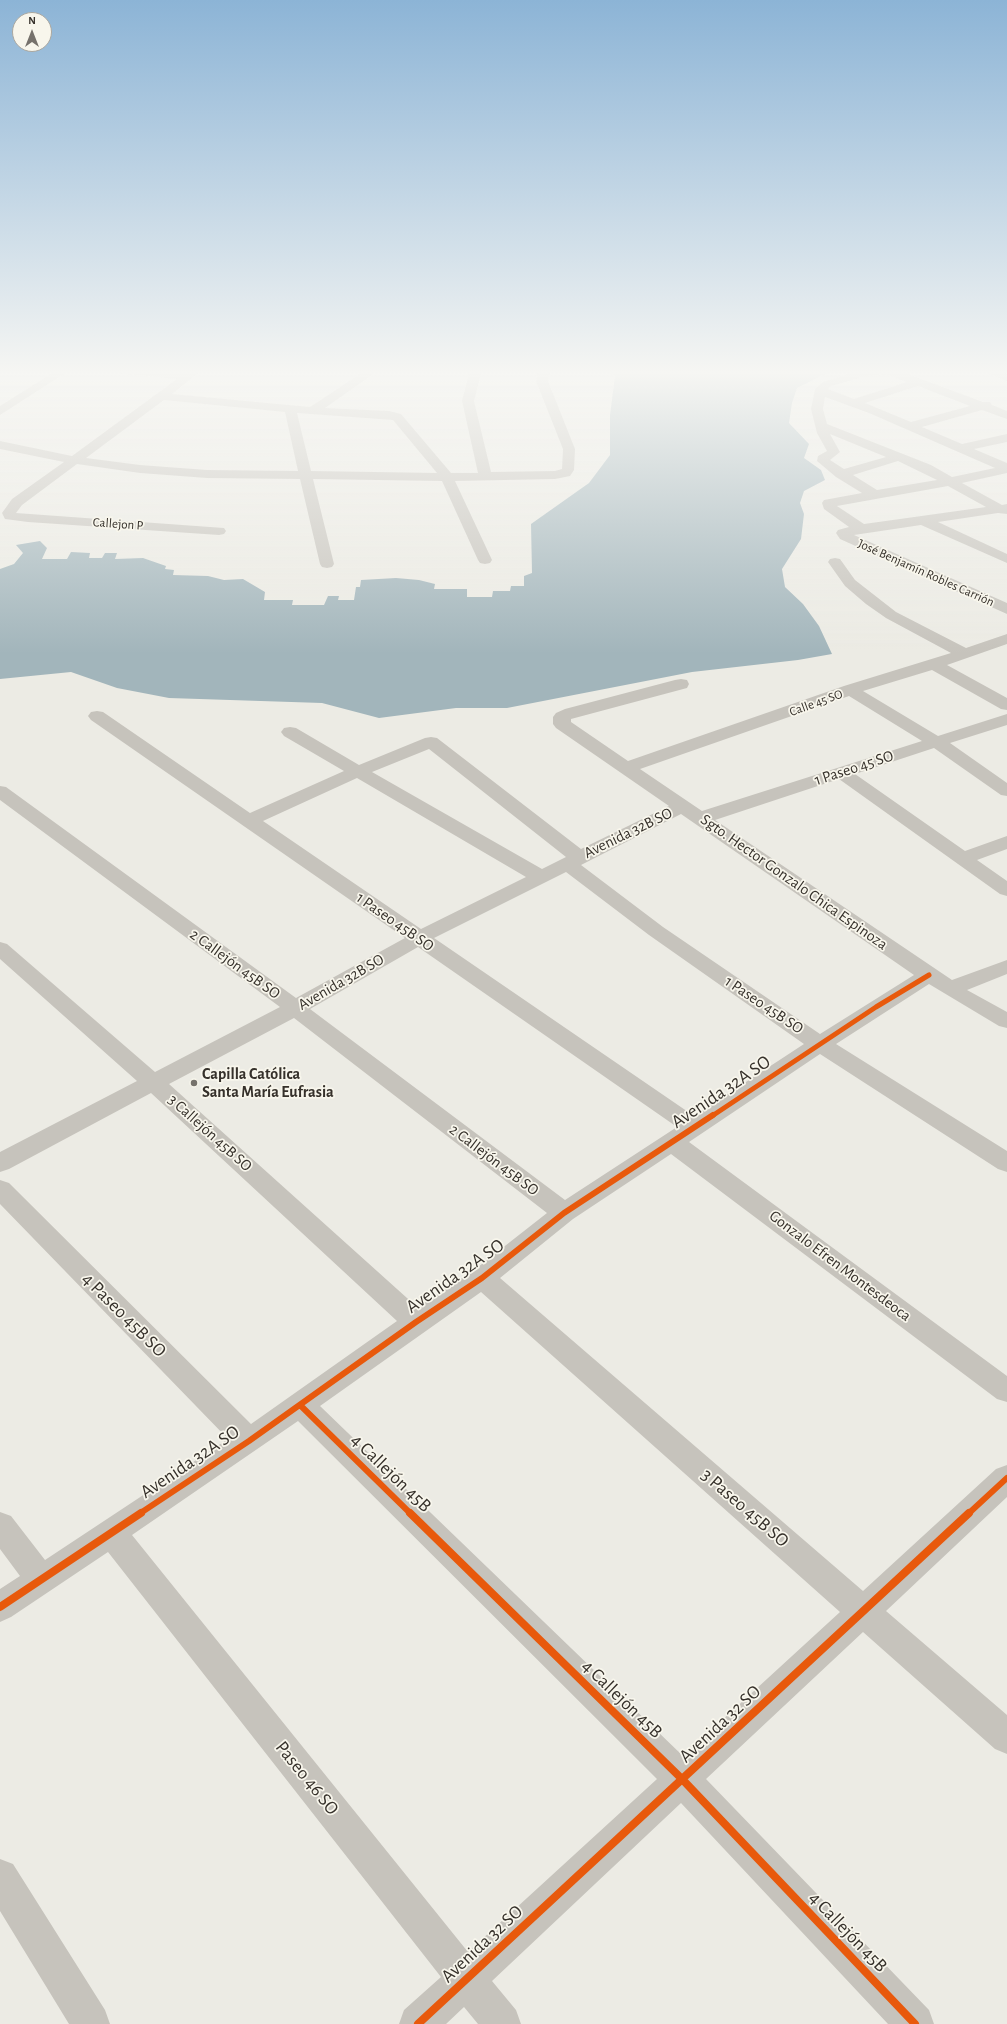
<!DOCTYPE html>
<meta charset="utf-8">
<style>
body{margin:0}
#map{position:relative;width:1007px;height:2024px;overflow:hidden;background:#ecebe4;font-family:"Alegreya Sans",sans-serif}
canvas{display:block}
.north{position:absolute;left:12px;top:12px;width:40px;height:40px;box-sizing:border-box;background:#f8f6ec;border:1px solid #aaa79f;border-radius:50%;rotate:0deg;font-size:11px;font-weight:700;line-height:16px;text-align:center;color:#36312b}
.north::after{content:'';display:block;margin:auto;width:14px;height:18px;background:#76726c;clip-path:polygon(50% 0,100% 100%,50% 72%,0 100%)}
</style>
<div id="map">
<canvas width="1007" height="2024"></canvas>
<div class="north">N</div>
</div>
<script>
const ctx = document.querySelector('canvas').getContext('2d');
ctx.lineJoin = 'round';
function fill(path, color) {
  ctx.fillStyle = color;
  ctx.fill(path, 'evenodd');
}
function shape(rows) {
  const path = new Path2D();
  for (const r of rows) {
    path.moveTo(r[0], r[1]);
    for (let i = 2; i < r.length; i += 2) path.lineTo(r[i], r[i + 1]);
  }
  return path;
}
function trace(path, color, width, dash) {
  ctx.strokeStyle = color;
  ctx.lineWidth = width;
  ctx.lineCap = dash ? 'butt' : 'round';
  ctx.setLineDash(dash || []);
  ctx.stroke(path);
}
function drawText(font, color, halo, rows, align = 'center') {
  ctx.font = font + ' "Alegreya Sans",sans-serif';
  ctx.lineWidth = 3.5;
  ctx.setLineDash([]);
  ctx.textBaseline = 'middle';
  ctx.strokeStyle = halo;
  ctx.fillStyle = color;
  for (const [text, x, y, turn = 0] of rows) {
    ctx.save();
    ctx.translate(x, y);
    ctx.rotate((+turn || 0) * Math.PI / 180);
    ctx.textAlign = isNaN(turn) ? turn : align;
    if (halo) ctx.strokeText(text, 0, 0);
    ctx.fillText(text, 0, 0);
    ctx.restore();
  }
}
fill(shape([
 [604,370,837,370,831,371,797,388,792,403,789,423,809,444,804,458,821,470,825,480,804,491,800,503,804,514,801,539,782,569,785,587,803,604,819,626,832,654,798,660,692,672,507,708,456,708,379,718,322,703,169,698,117,688,71,672,0,679,0,569,14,564,23,553,16,545,40,541,47,548,42,559,67,559,71,552,90,553,89,558,102,558,105,553,117,553,115,559,143,558,166,566,165,569,174,570,173,575,208,576,224,580,243,579,265,592,264,600,293,600,292,605,324,605,328,596,339,596,338,600,354,600,356,587,360,587,361,580,396,578,419,580,435,584,434,589,467,589,467,597,492,597,493,591,510,591,511,586,524,586,524,576,532,573,531,524,589,483,610,455,610,415,615,376]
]), '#a2b5bb');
fill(shape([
 [57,370,70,370,0,415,0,406,57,370],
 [113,370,156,370,185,373,189,370,202,370,172,394,310,407,366,370,379,370,325,408,389,411,401,414,451,473,478,473,462,401,470,370,482,370,474,401,491,472,555,471,562,469,563,449,536,381,538,370,550,370,548,381,575,449,574,470,570,476,555,479,455,481,492,560,490,563,485,564,480,563,478,560,442,481,313,479,334,564,332,567,327,568,322,567,320,564,300,479,207,478,140,473,77,464,22,505,16,513,224,528,226,531,224,534,219,535,28,522,5,519,2,513,12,499,64,462,0,449,0,441,72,456,177,379,118,373,113,370],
 [164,400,285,412,298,471,207,470,140,465,86,458,164,400],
 [297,413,393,420,437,473,311,471,297,413],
 [897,370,983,402,990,402,992,405,1007,411,1007,419,982,410,922,427,962,444,1007,434,1007,442,974,449,1007,463,1007,473,962,483,1002,505,1007,504,1007,514,998,513,938,522,1007,554,1007,563,921,525,854,535,1007,603,1007,614,840,539,836,533,838,530,849,527,824,509,822,503,824,500,862,493,836,477,817,461,818,456,827,451,817,433,811,409,815,389,823,382,862,370,897,370],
 [885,374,907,382,854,399,828,389,831,386,866,376,885,374],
 [918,386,970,406,911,422,865,403,918,386],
 [825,397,869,413,995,468,952,477,931,465,827,424,823,409,825,397],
 [830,434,886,457,844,469,830,460,840,452,830,434],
 [898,461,937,480,877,490,853,475,898,461],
 [948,486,986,507,864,524,837,506,948,486],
 [979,370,996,370,1007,374,1007,381,979,370],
 [835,558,840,559,855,580,896,612,966,648,1007,634,1007,644,947,665,1007,698,1007,710,1001,709,932,670,863,691,938,736,1007,714,1007,725,950,743,1007,783,1007,796,1001,795,934,748,855,774,965,851,1007,836,1007,849,977,860,1007,881,1007,896,1000,894,839,779,715,820,952,980,1007,960,1007,974,967,990,1007,1012,1007,1028,999,1026,929,984,836,1044,1007,1151,1007,1172,998,1169,820,1054,689,1142,1007,1376,1007,1402,997,1399,671,1154,573,1219,500,1278,863,1591,996,1469,1007,1465,1007,1497,886,1611,1007,1715,1007,1754,995,1749,863,1632,706,1779,929,2010,934,2024,888,2024,681,1803,492,1981,516,2010,521,2024,478,2024,464,2007,446,2024,399,2024,404,2010,441,1977,108,1552,11,1617,0,1622,0,1589,20,1576,0,1549,0,1512,11,1516,45,1560,228,1439,0,1204,0,1180,9,1183,251,1424,397,1321,151,1093,9,1169,0,1172,0,1152,137,1081,0,959,0,942,7,944,155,1072,280,1007,0,800,0,786,6,787,296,998,405,938,91,720,88,716,91,712,97,711,103,712,250,813,344,771,284,736,281,732,284,728,290,727,296,728,359,765,425,738,431,737,437,738,581,849,669,806,556,728,553,724,553,717,556,713,565,709,675,680,681,679,687,680,689,684,687,688,571,719,571,722,628,761,844,686,951,653,886,618,866,604,845,586,828,562,830,559,835,558],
 [849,696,922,741,702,811,640,769,849,696],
 [429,749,566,857,542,869,372,772,429,749],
 [357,778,526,877,421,929,263,821,357,778],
 [681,814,914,975,820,1034,663,927,581,865,681,814],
 [566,872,649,935,804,1044,694,1116,434,938,566,872],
 [418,947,677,1127,565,1200,310,1009,418,947],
 [294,1018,547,1213,473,1271,417,1307,169,1084,294,1018],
 [481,1292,840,1612,683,1756,320,1406,481,1292],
 [298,1421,657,1779,468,1952,132,1535,298,1421],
 [0,1859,13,1864,105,2010,110,2024,69,2024,0,1911,0,1859]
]), '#c6c3bc');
trace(shape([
 [712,1116,876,1007,929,975]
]), '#e8590c', 5);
trace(shape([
 [300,1405,411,1514],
 [139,1514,249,1441,416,1322,482,1278,564,1213,713,1115],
 [968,1514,1007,1478]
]), '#e8590c', 6);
trace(shape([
 [410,1513,682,1779,915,2024],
 [0,1607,141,1513],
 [418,2024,969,1513]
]), '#e8590c', 8);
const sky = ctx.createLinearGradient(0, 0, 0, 654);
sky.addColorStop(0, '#8cb4d6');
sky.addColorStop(0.57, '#f6f6f3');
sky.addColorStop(1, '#f6f6f300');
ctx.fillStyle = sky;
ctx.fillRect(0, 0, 1007, 654);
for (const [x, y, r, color] of [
 [194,1083,4,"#76726c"]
]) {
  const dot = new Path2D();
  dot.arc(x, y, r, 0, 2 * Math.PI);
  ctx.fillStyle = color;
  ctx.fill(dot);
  trace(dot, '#f8f6ec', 1.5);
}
drawText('13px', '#36312b', '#f8f6ec', [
 ["Callejon P",118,524,4],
 ["José Benjamín Robles Carrión",926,573,24],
 ["Calle 45 SO",816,703,-20]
]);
drawText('16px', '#36312b', '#f8f6ec', [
 ["1 Paseo 45 SO",854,768,-18],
 ["Avenida 32B SO",628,833,-26],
 ["Sgto. Hector Gonzalo Chica Espinoza",794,882,35],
 ["1 Paseo 45B SO",395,922,35],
 ["2 Callejón 45B SO",235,964,36],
 ["Avenida 32B SO",341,982,-30],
 ["1 Paseo 45B SO",764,1005,34],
 ["3 Callejón 45B SO",210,1133,42],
 ["2 Callejón 45B SO",494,1160,37],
 ["Gonzalo Efren Montesdeoca",840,1266,37]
]);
drawText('bold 16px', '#36312b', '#f8f6ec', [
 ["Capilla Católica",202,1074],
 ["Santa María Eufrasia",202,1092]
], 'left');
drawText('19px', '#36312b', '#f8f6ec', [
 ["Avenida 32A SO",721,1092,-34],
 ["Avenida 32A SO",455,1276,-35],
 ["4 Paseo 45B SO",124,1315,45],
 ["Avenida 32A SO",190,1462,-34],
 ["4 Callejón 45B",391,1473,44],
 ["3 Paseo 45B SO",745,1508,41],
 ["4 Callejón 45B",622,1699,44],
 ["Avenida 32 SO",720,1724,-43],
 ["Paseo 46 SO",307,1778,51],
 ["4 Callejón 45B",848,1932,46],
 ["Avenida 32 SO",482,1944,-43]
]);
</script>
